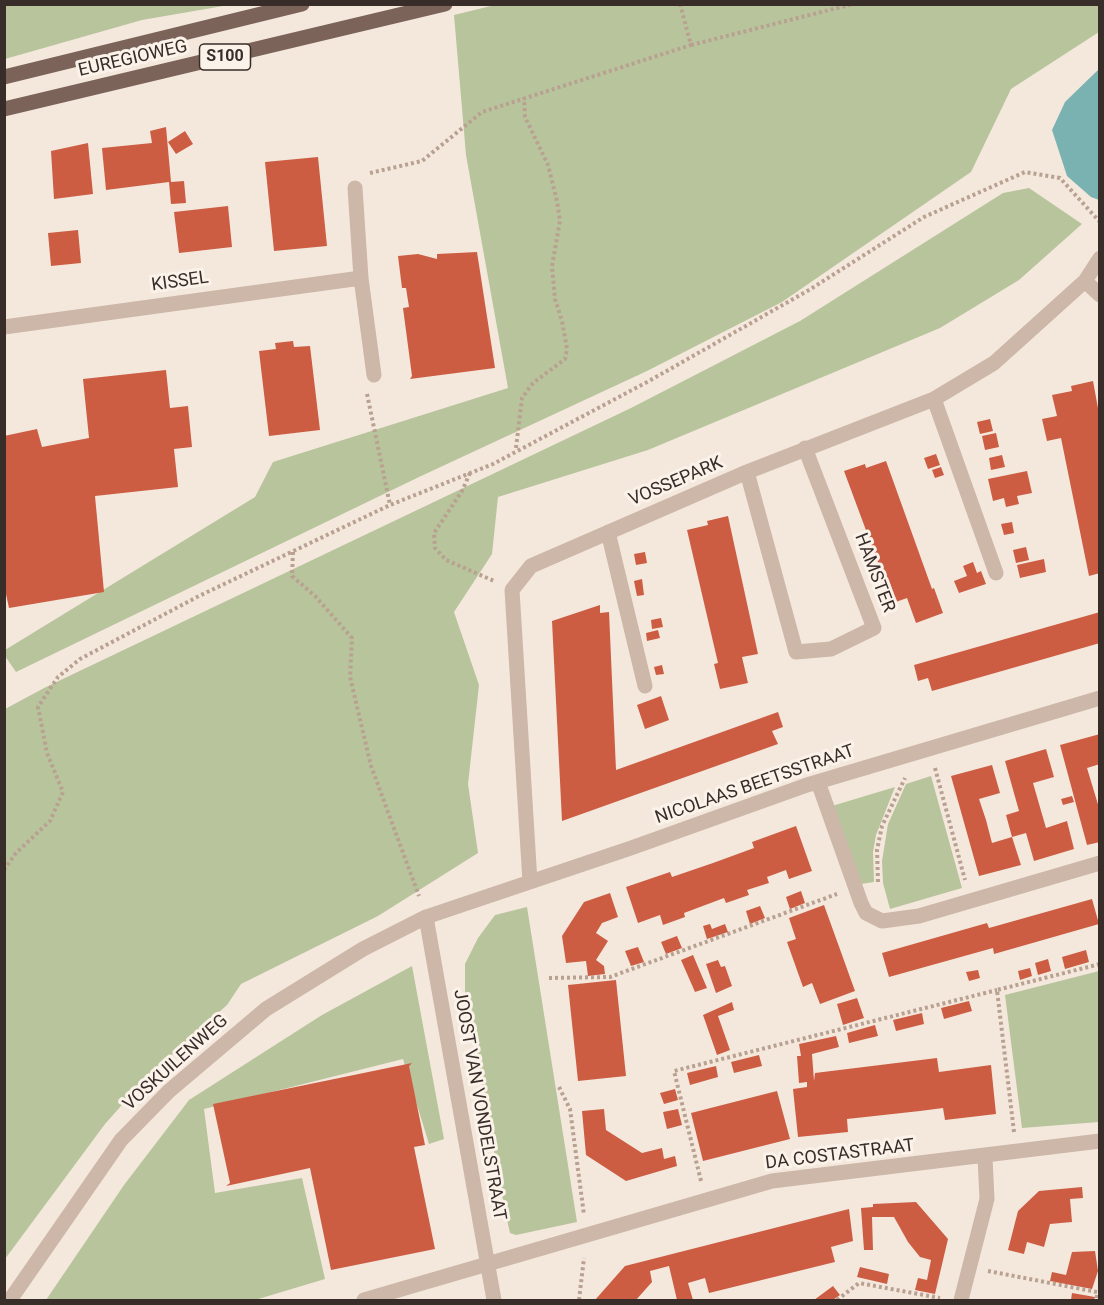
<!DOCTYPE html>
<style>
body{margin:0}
#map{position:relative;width:1104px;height:1305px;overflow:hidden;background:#f4e8dd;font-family:Roboto,sans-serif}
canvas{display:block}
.frame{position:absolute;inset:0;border:6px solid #392d29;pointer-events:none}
</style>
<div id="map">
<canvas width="1104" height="1305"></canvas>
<div class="frame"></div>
</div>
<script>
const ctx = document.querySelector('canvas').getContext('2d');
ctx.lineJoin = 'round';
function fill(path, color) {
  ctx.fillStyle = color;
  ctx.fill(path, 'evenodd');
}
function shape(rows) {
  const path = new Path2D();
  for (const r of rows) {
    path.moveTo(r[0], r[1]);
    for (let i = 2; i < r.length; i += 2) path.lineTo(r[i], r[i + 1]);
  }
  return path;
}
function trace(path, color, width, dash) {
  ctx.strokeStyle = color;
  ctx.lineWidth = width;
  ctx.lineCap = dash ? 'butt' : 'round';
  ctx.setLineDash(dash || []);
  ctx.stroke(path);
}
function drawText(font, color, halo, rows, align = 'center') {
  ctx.font = font + ' Roboto,sans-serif';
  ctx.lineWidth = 6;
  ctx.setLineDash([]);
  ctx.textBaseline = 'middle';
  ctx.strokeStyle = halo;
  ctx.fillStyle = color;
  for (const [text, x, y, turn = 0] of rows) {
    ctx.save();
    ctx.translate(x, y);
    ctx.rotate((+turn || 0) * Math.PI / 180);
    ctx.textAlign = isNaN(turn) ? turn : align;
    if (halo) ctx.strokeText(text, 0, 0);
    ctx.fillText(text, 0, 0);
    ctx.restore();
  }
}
fill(shape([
 [5,4,229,4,229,5,142,20,5,59],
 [499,4,1099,5,1099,32,1011,89,971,172,782,302,647,371,419,477,16,672,5,656,5,650,255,497,273,462,508,388,466,155,454,15],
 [1029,188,1082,224,1019,280,940,328,648,450,498,497,492,554,454,612,479,685,468,784,478,853,378,916,241,984,227,1005,145,1079,105,1124,5,1259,5,709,46,687,631,408,800,321,1003,193],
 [931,776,962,888,890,909,883,883,882,861,888,824,906,784],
 [895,787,876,835,873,852,874,882,861,884,832,806],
 [527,907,577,1222,516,1235,510,1233,505,1211,465,991,465,964,478,938,495,915],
 [412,966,444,1139,429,1144,403,1059,204,1109,215,1193,302,1178,325,1279,255,1300,46,1300,124,1185,189,1100,322,1015],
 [1099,971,1099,1122,1022,1128,1005,995]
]), '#b8c49c');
fill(shape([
 [1099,69,1099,200,1091,197,1067,176,1052,130,1065,102]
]), '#7ab2b2');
fill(shape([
 [166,127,171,182,184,181,186,203,171,204,169,182,106,190,102,148,152,143,150,131],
 [185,131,193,144,176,154,168,142],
 [88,143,93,194,54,199,51,151],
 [318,157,327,246,274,251,265,162],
 [228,206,232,247,179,253,174,212],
 [78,230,81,263,51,266,48,233],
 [477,252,495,368,410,379,412,376,403,308,409,307,406,288,402,288,398,256,418,254,437,259,437,254],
 [293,341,294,347,310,346,320,430,269,436,259,351,276,349,275,343],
 [166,370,170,408,188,406,192,447,174,449,178,487,95,496,104,592,9,608,4,585,4,436,37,429,42,447,89,438,83,379],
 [1093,381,1100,419,1100,573,1089,576,1061,438,1047,441,1042,419,1057,416,1052,395,1072,391,1071,386],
 [990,419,993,431,980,434,977,422],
 [996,433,999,447,985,450,982,436],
 [936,454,940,465,928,469,924,458],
 [1002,455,1005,467,991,470,989,458],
 [886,461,932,589,934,588,943,613,916,623,907,598,893,603,844,471,865,464,866,468],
 [941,467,944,475,935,478,932,470],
 [1027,471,1032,493,1017,496,1019,504,1006,507,1004,498,993,501,988,479],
 [728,516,758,654,742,657,748,683,720,689,714,664,718,663,687,530,708,525,707,521],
 [1012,522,1014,533,1004,535,1001,524],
 [1026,547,1029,560,1016,563,1013,550],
 [645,552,647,563,636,565,634,554],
 [1044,559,1046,572,1020,578,1017,565],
 [973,562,977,573,981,571,986,584,959,593,954,581,967,576,963,566],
 [642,579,644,595,637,596,634,581],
 [600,605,600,613,609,612,616,770,778,712,783,727,772,731,778,744,562,821,552,621],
 [1100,612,1100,643,932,691,928,678,918,681,914,665],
 [661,618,663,627,652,629,651,620],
 [658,630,660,638,647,641,646,633],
 [662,665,664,674,656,675,654,667],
 [661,696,669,720,645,729,637,705],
 [1100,734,1100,764,1087,768,1100,811,1100,842,1087,845,1060,745],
 [1046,749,1054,777,1033,783,1046,828,1067,821,1074,849,1034,861,1026,833,1012,837,1006,815,1019,811,1005,761],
 [992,765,1000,793,979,799,986,820,992,843,1012,837,1021,865,979,876,951,776],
 [1072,796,1074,802,1063,805,1061,799],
 [796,826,812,871,789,879,786,870,767,877,769,883,747,890,749,895,726,903,724,898,684,913,685,917,663,925,660,915,638,923,626,887,670,872,672,877,713,863,754,848,752,842],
 [801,891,805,903,790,909,786,897],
 [610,893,618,917,602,923,596,933,608,941,596,960,604,966,605,974,588,976,586,961,566,963,562,936,584,902],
 [1092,899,1099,924,994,954,993,948,889,977,882,953,987,923,989,928],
 [824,905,855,991,820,1004,812,983,803,987,787,942,796,939,789,918],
 [760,906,765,918,750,924,746,911],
 [710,924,712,929,725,924,728,932,707,939,703,926],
 [677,936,682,948,666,954,661,942],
 [638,947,644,962,631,966,625,951],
 [1086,950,1089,962,1065,969,1062,957],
 [693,955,707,988,695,992,681,960],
 [1048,959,1051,971,1038,975,1035,963],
 [718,960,721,967,725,966,732,986,716,993,706,964],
 [1030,968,1032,976,1020,980,1018,971],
 [978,970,980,978,969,981,966,972],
 [616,980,626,1076,578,1081,568,985],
 [857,998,864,1018,843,1025,837,1004],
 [969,1001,972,1011,944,1019,941,1008],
 [732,1002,734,1010,718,1016,730,1050,717,1055,703,1015],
 [922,1013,924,1024,896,1031,893,1020],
 [875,1025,878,1036,849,1043,847,1033],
 [836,1036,839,1047,812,1054,814,1081,815,1073,937,1058,939,1072,991,1065,996,1114,945,1120,943,1108,920,1111,847,1119,848,1132,798,1137,793,1089,807,1087,807,1082,799,1083,797,1056,801,1056,799,1044],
 [759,1055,762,1066,734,1073,731,1062],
 [412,1063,409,1066,425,1145,414,1147,435,1249,331,1270,310,1168,226,1186,230,1183,213,1104],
 [716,1066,718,1077,690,1085,687,1073],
 [675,1089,678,1100,664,1104,660,1093],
 [777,1091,790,1139,703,1161,691,1113],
 [604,1109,606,1130,642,1153,662,1148,664,1159,675,1156,677,1166,626,1181,586,1155,582,1111],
 [678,1109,682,1125,667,1129,663,1112],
 [1082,1187,1083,1198,1070,1199,1072,1222,1050,1224,1044,1247,1027,1242,1024,1254,1008,1250,1018,1211,1039,1191],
 [916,1202,948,1239,935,1294,915,1290,918,1278,927,1280,931,1260,920,1257,908,1242,894,1217,872,1217,873,1250,864,1250,861,1208,873,1207,873,1204],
 [849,1209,853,1241,831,1247,835,1262,709,1293,705,1278,688,1283,693,1300,677,1300,669,1266,650,1271,652,1282,636,1300,595,1300,625,1266],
 [1095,1251,1098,1271,1092,1289,1050,1281,1052,1272,1066,1275,1072,1252],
 [860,1267,889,1274,887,1284,857,1277],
 [833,1286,840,1295,833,1300,814,1300],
 [1072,1293,1095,1297,1094,1300,1071,1300]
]), '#cc5d43');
trace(shape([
 [691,45,853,4],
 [370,173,422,161,482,112,691,45,680,4],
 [367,394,390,505],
 [516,448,522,398,533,383,565,359,567,349,562,321,555,299,552,266,560,221,557,201,548,165,525,117,524,97],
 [470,473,462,491,434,533,435,548,446,560,494,581],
 [293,552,292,576,315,596,352,638,350,677,371,766,419,896],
 [935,768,965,880],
 [4,870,16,853,50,821,63,792,47,753,38,707,58,677,80,659,199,596,390,505,493,464,649,381,809,290,924,217,1025,172,1060,178,1100,222],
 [878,882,877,850,882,826,905,778],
 [549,978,610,977,837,894],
 [559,1087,570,1109,584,1215],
 [1014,1132,997,990,1100,964],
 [701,1181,674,1071,997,990],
 [988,1271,1097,1292,1097,1300],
 [579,1300,584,1258],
 [837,1300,859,1283,940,1298]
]), '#b9a192', 4, [3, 3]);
trace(shape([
 [355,188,361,278,374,375],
 [1085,281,1100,295],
 [4,327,361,278],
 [934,399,996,573],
 [747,472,796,652,831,649,874,628,805,448],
 [608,532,645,686],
 [818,782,861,903,866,913,882,921,919,916,1100,863],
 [530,882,512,590,531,566,747,472,934,399,994,363,1085,281,1100,258],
 [426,917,494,1300],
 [10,1300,121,1140,169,1091,266,1009,363,949,426,917,631,848,807,785,1100,698],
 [364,1300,772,1181,1100,1141],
 [961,1300,987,1199,985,1157]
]), '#cdb7a8', 15);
trace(shape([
 [4,77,302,4],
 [4,109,445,4]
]), '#7c6359', 15);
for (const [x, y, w] of [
 [225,57,51]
]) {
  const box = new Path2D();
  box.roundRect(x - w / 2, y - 13, w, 26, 4.5);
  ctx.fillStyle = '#fbf2ea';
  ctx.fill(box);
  trace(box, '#392d29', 1.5);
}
drawText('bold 16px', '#392d29', null, [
 ["S100",225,57]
]);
drawText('18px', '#392d29', '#fbf2ea', [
 ["EUREGIOWEG",133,59,-13],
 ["KISSEL",180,282,-8],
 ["VOSSEPARK",676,482,-23],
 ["HAMSTER",874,573,69],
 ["NICOLAAS BEETSSTRAAT",755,785,-19],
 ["VOSKUILENWEG",176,1063,-42],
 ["JOOST VAN VONDELSTRAAT",479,1105,80],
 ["DA COSTASTRAAT",840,1155,-7]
]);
</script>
